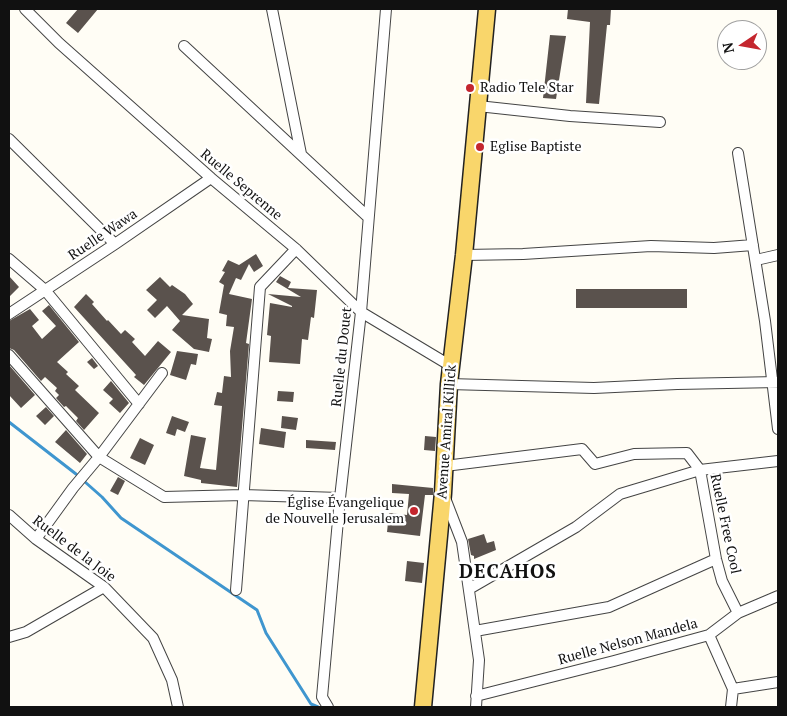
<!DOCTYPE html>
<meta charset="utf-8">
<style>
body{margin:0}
#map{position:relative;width:787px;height:716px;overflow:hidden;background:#fffdf5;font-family:"PT Serif",serif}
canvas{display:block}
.frame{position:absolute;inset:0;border:10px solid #111;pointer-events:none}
.north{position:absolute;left:717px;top:20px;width:50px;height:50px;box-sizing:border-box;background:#fff;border:1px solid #a0a0a0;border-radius:50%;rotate:258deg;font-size:14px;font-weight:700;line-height:20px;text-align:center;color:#111}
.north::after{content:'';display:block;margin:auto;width:18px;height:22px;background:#c4262e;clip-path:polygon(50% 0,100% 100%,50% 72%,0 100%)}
</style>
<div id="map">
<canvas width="787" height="716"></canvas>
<div class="frame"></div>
<div class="north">N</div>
</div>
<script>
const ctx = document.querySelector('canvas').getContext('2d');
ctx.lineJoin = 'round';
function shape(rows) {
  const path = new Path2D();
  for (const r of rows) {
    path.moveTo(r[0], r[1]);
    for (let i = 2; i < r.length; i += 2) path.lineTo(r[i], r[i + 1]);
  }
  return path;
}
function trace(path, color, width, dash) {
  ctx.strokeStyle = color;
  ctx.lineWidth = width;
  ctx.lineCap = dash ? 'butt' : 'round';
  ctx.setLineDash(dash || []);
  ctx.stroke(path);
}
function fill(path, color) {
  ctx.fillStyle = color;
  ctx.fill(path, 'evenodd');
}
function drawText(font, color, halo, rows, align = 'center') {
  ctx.font = font + ' "PT Serif",serif';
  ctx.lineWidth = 5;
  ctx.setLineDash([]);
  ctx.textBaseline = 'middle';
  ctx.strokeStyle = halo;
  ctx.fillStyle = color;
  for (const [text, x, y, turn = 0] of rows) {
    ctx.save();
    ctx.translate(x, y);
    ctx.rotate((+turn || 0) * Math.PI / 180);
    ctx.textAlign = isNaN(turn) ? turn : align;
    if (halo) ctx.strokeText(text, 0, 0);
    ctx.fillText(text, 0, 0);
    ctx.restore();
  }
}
trace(shape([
 [9,422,76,474,102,497,121,518,257,610,266,633,311,704,318,707]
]), '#3f96cf', 3);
fill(shape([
 [78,9,98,9,78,33,66,23],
 [568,9,611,9,610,25,607,25,599,104,586,103,590,22,567,19],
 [550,35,566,36,556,99,543,98],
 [256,254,263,266,254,272,249,264,241,280,236,278,229,294,252,299,246,343,249,344,237,487,201,483,201,480,184,476,191,435,206,438,200,468,216,470,222,406,214,405,217,392,222,393,224,376,231,377,230,351,234,327,226,326,227,315,219,313,224,285,219,282,225,272,222,271,228,260,239,265],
 [9,276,19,287,9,297],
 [280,276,291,282,288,288,317,290,314,318,311,317,308,340,302,339,300,364,269,362,271,336,267,335,270,303,292,307,292,306,268,294,301,297,276,282],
 [160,277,170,287,172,285,185,294,193,304,182,315,209,319,207,338,212,339,209,352,194,349,172,330,180,321,167,306,155,318,147,310,157,300,146,290],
 [576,289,687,289,687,308,576,308],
 [86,294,94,302,92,304,107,321,108,320,121,334,125,330,135,339,132,342,145,356,158,341,171,352,144,385,134,377,136,375,74,307],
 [49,305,79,342,57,362,68,372,66,374,79,386,75,390,99,413,84,430,76,421,78,418,66,406,64,407,56,398,59,395,55,391,57,388,45,377,41,381,14,350,9,348,9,321,30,309,39,320,32,326,42,339,56,326,42,311],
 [177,351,198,354,196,365,191,364,186,380,170,375],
 [92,358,98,366,94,369,87,362],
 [9,365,35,395,21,408,9,395],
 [111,381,129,403,120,413,109,403,113,399,103,390],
 [278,391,294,392,293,402,277,401],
 [46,407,54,416,45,425,36,416],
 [172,416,189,422,185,432,177,429,175,436,166,433],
 [282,416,298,418,296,430,281,428],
 [261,428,286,432,284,448,259,444],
 [66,430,87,454,80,463,55,442],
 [425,436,436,437,435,451,424,450],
 [140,438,154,445,145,465,130,458],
 [306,440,336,442,335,450,306,448],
 [118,477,125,481,118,495,110,491],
 [392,484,433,488,433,495,425,495,420,536,387,532,389,513,407,515,409,494,392,493],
 [484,534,487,543,494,541,496,550,474,559,474,556,471,555,468,539],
 [407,561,424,563,422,583,405,581]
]), '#5a524d');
const street = shape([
 [25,9,59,43,211,178,296,249,361,312,451,366],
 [272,9,301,154],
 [184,46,368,217],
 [478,106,570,116,660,122],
 [9,139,115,244],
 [738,153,765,321,778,429],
 [464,255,523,254,651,246,714,248,753,245],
 [9,259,45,290,139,404],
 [756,260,778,255],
 [9,314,115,244,211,178],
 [9,355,99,457,164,497,243,495,340,498],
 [449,384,594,388,677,384,778,382],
 [445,466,582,449,595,464,634,454,687,453,700,470,716,559,722,581,738,613],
 [445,498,462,542,479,660,476,707],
 [9,515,36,539,104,587,153,638,172,680,178,707],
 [36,539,73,488,99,457,162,373],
 [469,589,576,527,620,494,700,470,778,461],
 [236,590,260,287,296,249],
 [475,631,609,607,716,559],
 [709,635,733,689,731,707],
 [9,637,26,632,104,587],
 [733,689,778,682],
 [476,696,614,661,709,635,738,613,778,596],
 [328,707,322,697,340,498,361,312,386,9]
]);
const primary = shape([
 [423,707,443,493,449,384,464,255,487,9]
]);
trace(street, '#444', 12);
trace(primary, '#222', 19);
trace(street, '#fff', 10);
trace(primary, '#f9d66b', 16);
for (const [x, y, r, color] of [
 [470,88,5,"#c4262e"],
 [480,147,5,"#c4262e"],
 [414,511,5,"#c4262e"]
]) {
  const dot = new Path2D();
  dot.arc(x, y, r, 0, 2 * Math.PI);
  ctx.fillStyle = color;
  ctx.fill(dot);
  trace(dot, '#fff', 2);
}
drawText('14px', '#111', '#fff', [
 ["Radio Tele Star",480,88],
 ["Eglise Baptiste",490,147],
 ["Église Évangelique",404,503,"right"],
 ["de Nouvelle Jerusalem",404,519,"right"]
], 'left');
drawText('14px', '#111', '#fff', [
 ["Ruelle Seprenne",241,185,40],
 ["Ruelle Wawa",103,235,-34],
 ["Ruelle du Douet",342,357,-84],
 ["Avenue Amiral Killick",447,432,-86],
 ["Ruelle Free Cool",725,524,78],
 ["Ruelle de la Joie",74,549,37],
 ["Ruelle Nelson Mandela",628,642,-15]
]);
ctx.letterSpacing = '1px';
drawText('bold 19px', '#111', '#fff', [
 ["DECAHOS",508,573]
]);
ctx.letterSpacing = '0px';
</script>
